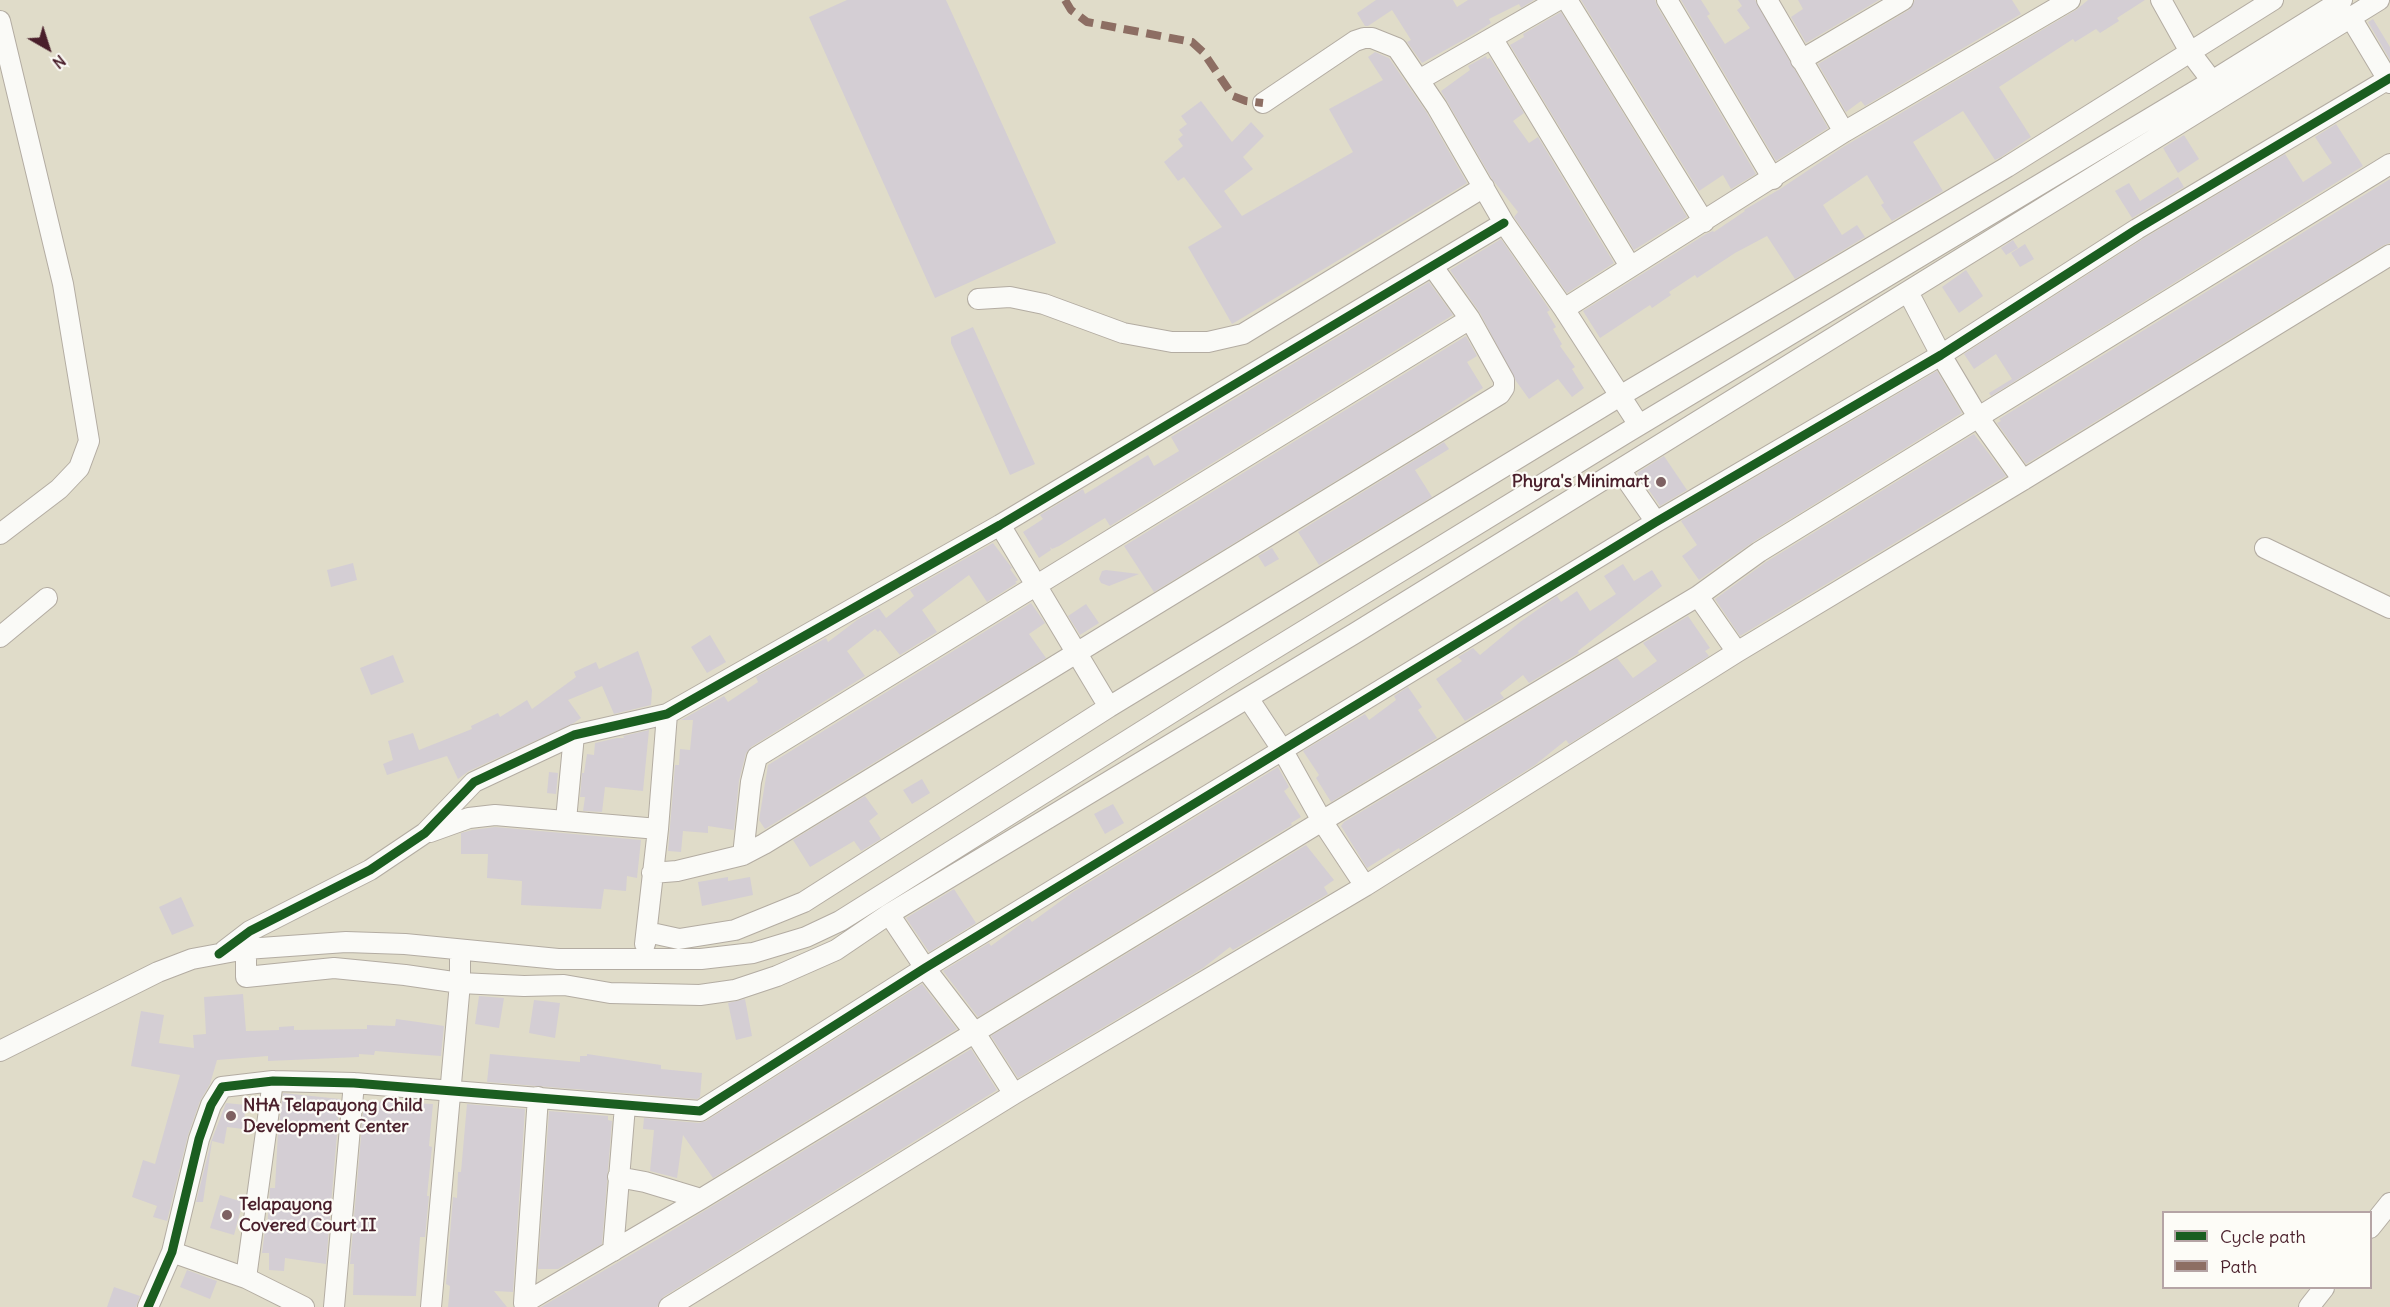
<!DOCTYPE html>
<style>
body{margin:0}
#map{position:relative;width:2390px;height:1307px;overflow:hidden;background:#e0dcc9;font-family:Delius,sans-serif}
canvas{display:block}
.legend{position:absolute;left:2162px;top:1211px;width:210px;height:78px;box-sizing:border-box;background:#fdfcf7;border:2px solid #b5a4a5;margin:0;padding:8px 10px;list-style:none;font-size:18px;color:#4a1f2b}
.legend li{display:flex;align-items:center;gap:12px;height:30px}
.legend b{width:30px;border:2px solid #b5a4a5}
.north{position:absolute;left:18px;top:18px;width:60px;height:60px;-webkit-text-stroke:4px #fdfcf7;paint-order:stroke;rotate:141deg;font-size:16px;font-weight:700;line-height:24px;text-align:center;color:#4a1f2b}
.north::after{content:'';display:block;margin:auto;width:21px;height:27px;background:#4a1f2b;clip-path:polygon(50% 0,100% 100%,50% 72%,0 100%)}
</style>
<div id="map">
<canvas width="2390" height="1307"></canvas>
<ul class="legend">
<li><b style="height:8px;background:#1b5e20"></b>Cycle path</li>
<li><b style="height:8px;background:#8d6e63"></b>Path</li>
</ul>
<div class="north">N</div>
</div>
<script>
const ctx = document.querySelector('canvas').getContext('2d');
ctx.lineJoin = 'round';
function fill(path, color) {
  ctx.fillStyle = color;
  ctx.fill(path, 'evenodd');
}
function shape(rows) {
  const path = new Path2D();
  for (const r of rows) {
    path.moveTo(r[0], r[1]);
    for (let i = 2; i < r.length; i += 2) path.lineTo(r[i], r[i + 1]);
  }
  return path;
}
function trace(path, color, width, dash) {
  ctx.strokeStyle = color;
  ctx.lineWidth = width;
  ctx.lineCap = dash ? 'butt' : 'round';
  ctx.setLineDash(dash || []);
  ctx.stroke(path);
}
function drawText(font, color, halo, rows, align = 'center') {
  ctx.font = font + ' Delius,sans-serif';
  ctx.lineWidth = 4.5;
  ctx.setLineDash([]);
  ctx.textBaseline = 'middle';
  ctx.strokeStyle = halo;
  ctx.fillStyle = color;
  for (const [text, x, y, turn = 0] of rows) {
    ctx.save();
    ctx.translate(x, y);
    ctx.rotate((+turn || 0) * Math.PI / 180);
    ctx.textAlign = isNaN(turn) ? turn : align;
    if (halo) ctx.strokeText(text, 0, 0);
    ctx.fillText(text, 0, 0);
    ctx.restore();
  }
}
fill(shape([
 [847,0,946,0,1056,243,935,298,809,17],
 [1376,0,1453,0,1457,7,1468,0,1534,0,1521,8,1519,4,1489,19,1491,23,1474,34,1422,63,1407,42,1411,40,1392,10,1368,26,1365,26,1357,13],
 [1581,0,1655,0,1657,6,1756,174,1731,189,1723,175,1699,191],
 [1681,0,1701,0,1710,14,1707,16,1725,44,1750,28,1737,10,1742,6,1738,0,1755,0,1828,128,1776,161],
 [1798,0,1879,0,1806,43,1791,17,1803,9],
 [1915,0,2012,0,2021,14,1865,106,1861,101,1846,112,1818,64,1909,10],
 [2088,0,2145,0,2117,18,2119,21,2100,33,2096,29,2075,42,2073,39,1999,87,2031,137,2001,157,1995,160,1963,111,1913,142,1943,191,1892,221,1881,205,1884,203,1867,175,1823,205,1842,235,1857,225,1865,237,1795,279,1767,236,1735,253,1697,278,1695,275,1669,292,1671,295,1652,308,1650,305,1600,338,1583,311,1706,234,1713,231,1714,232,1745,211,1744,210,1780,189,1843,147,2076,10],
 [1561,12,1687,217,1634,250,1510,45,1524,37,1523,34],
 [2373,19,2390,47,2390,60,2368,22],
 [1375,52,1389,58,1427,113,1467,183,1232,324,1188,247,1222,227,1184,177,1178,181,1164,162,1183,146,1178,139,1183,135,1179,130,1187,124,1181,116,1201,101,1232,142,1251,122,1264,136,1243,157,1253,169,1224,191,1242,216,1353,152,1329,109,1383,80,1368,57],
 [1486,56,1487,59,1490,58,1524,113,1513,121,1529,143,1538,137,1614,263,1567,293,1514,217,1518,212,1492,179,1441,91,1470,70,1468,66],
 [2336,124,2363,166,1991,396,1989,393,2012,379,1996,354,1974,369,1964,354,2143,239,2285,154,2303,182,2332,163,2315,137],
 [2184,135,2199,159,2178,173,2163,148],
 [2178,177,2184,187,2132,218,2115,191,2129,183,2140,201],
 [2390,179,2390,243,2384,245,2026,464,1997,423,2001,421,1999,419],
 [1501,239,1550,310,1547,312,1556,327,1553,329,1562,344,1560,346,1575,367,1572,369,1584,388,1572,397,1558,379,1529,399,1516,381,1480,313,1450,270],
 [2013,240,2018,248,2006,255,2001,248],
 [2025,244,2034,259,2020,267,2011,253],
 [1966,270,1983,296,1959,313,1942,287],
 [1429,282,1453,315,1110,526,1105,518,1059,546,1052,549,1050,547,1051,550,1039,558,1023,532,1043,519,1040,515,1083,489,1085,494,1148,455,1154,466,1179,451,1171,437],
 [973,327,1035,464,1010,475,951,343,951,337],
 [1466,336,1477,356,1467,362,1483,388,1432,422,1154,592,1124,546],
 [1937,371,1962,413,1753,542,1699,580,1682,556,1697,545,1681,521],
 [1974,434,2006,476,1740,636,1715,599,1766,562],
 [1444,442,1449,449,1415,470,1432,497,1319,565,1298,532],
 [1664,456,1687,490,1660,506,1637,473],
 [993,543,1012,568,1010,569,1018,580,1015,582,1017,583,987,602,969,575,922,610,937,632,900,655,880,630,878,632,875,629,847,651,865,676,751,747,746,753,739,781,734,830,708,826,708,833,683,831,681,852,668,851,675,765,679,765,680,749,690,750,693,720,681,720,724,696,728,702,758,682,756,677,826,638,828,642,857,620,879,608,886,618,914,596,910,590],
 [1272,548,1279,559,1265,567,1258,556],
 [353,563,357,580,331,587,327,570],
 [1623,564,1634,581,1652,570,1662,586,1578,651,1579,653,1529,683,1523,675,1500,693,1504,698,1465,721,1436,679,1462,661,1458,657,1473,648,1480,655,1520,622,1557,596,1561,602,1577,591,1590,611,1616,594,1604,576],
 [1106,570,1139,574,1109,586,1101,583,1099,579,1102,571],
 [1031,603,1045,623,1029,634,1046,658,765,829,759,820,768,765],
 [1086,604,1099,623,1080,635,1068,616],
 [1688,616,1710,648,1705,651,1709,656,1569,744,1566,740,1535,765,1400,850,1399,848,1367,868,1341,826,1344,822,1617,658,1633,678,1657,661,1643,643],
 [710,635,726,662,707,673,691,647],
 [638,651,652,690,651,705,614,714,602,686,568,700,581,718,574,723,469,771,458,779,447,756,387,775,383,764,393,760,388,741,413,733,419,750,472,729,471,726,498,713,500,717,527,700,532,709,576,677,574,672,596,662,599,669],
 [393,655,404,682,371,695,360,668],
 [1408,687,1422,707,1418,710,1437,738,1331,802,1316,778,1319,775,1303,751,1365,714,1369,720,1396,700,1394,696],
 [649,730,643,791,605,787,602,812,583,811,585,797,580,797,582,773,584,773,587,754,594,755,595,743,617,738,624,738,623,736],
 [1278,767,1289,787,1284,791,1301,817,1291,823,1292,825,978,1017,943,971,989,943,991,946,1029,918,1032,922,1073,892],
 [549,772,558,773,556,794,547,793],
 [922,779,930,793,912,804,903,790],
 [865,796,878,814,869,821,881,839,861,851,854,841,810,867,793,840],
 [1113,804,1124,823,1105,834,1094,814],
 [495,827,641,840,637,878,627,876,626,891,604,889,601,909,521,905,522,881,487,878,488,854,461,854,461,833,472,830],
 [1306,845,1334,880,1324,887,1328,894,1233,950,1230,947,1203,968,1018,1078,991,1036],
 [728,877,728,881,750,877,753,895,702,906,698,882],
 [954,889,976,923,929,952,906,918],
 [181,897,194,926,172,935,159,907],
 [922,984,957,1029,713,1178,683,1135,677,1178,650,1171,654,1130,643,1129,644,1118,699,1123,706,1121],
 [243,994,246,1031,279,1030,279,1027,294,1026,294,1030,367,1029,367,1025,395,1026,396,1019,418,1022,444,1026,441,1056,375,1051,374,1055,359,1054,359,1057,268,1061,268,1056,217,1060,210,1084,200,1101,188,1135,167,1221,153,1217,157,1206,132,1197,143,1160,155,1164,180,1075,131,1066,141,1011,164,1015,159,1043,194,1048,193,1035,206,1034,204,997],
 [479,996,504,998,499,1028,475,1024],
 [745,999,752,1036,736,1040,728,1003],
 [534,1000,560,1003,555,1038,529,1033],
 [971,1049,997,1090,663,1297,657,1307,541,1307,658,1239],
 [490,1054,580,1062,580,1056,587,1056,587,1054,661,1065,661,1069,702,1073,700,1097,697,1099,487,1082],
 [283,1093,340,1099,326,1264,285,1258,284,1271,269,1270,269,1253,262,1253,265,1230,267,1230,270,1188,275,1188,278,1132],
 [364,1101,433,1104,429,1146,432,1147,427,1196,429,1196,425,1237,420,1237,416,1296,353,1295,354,1264,350,1264],
 [226,1103,246,1105,243,1129,227,1127,224,1144,212,1141,203,1202,196,1202,211,1142],
 [467,1104,525,1109,513,1292,494,1291,507,1307,448,1307,450,1286,446,1284,453,1197,457,1198,458,1172,461,1172],
 [549,1111,608,1116,608,1120,612,1121,602,1244,558,1269,538,1269],
 [220,1195,243,1202,234,1235,210,1228],
 [187,1270,217,1281,210,1299,180,1287],
 [114,1287,140,1296,136,1307,107,1307]
]), '#d4ced4');
const minor = shape([
 [1567,0,1704,222],
 [1667,0,1773,179],
 [1767,0,1844,132],
 [2161,0,2190,52,2212,81],
 [2351,18,2390,83],
 [0,21,63,284,89,441,79,468,59,489,0,534],
 [1492,38,1630,266],
 [1801,60,1903,0],
 [1419,80,1558,0],
 [1263,103,1355,41,1364,38,1372,38,1397,48,1437,107,1504,223,1564,309,1639,425],
 [1908,292,1941,355,1978,417,2023,480],
 [978,299,1010,297,1044,304,1123,333,1172,342,1208,342,1243,334,1484,187],
 [1564,309,1844,132,2070,0],
 [1620,470,1656,522],
 [1000,525,1109,707],
 [2265,548,2390,608],
 [1698,596,1737,652],
 [0,637,47,598],
 [1248,698,1283,751,1322,821,1365,886],
 [566,820,574,735],
 [430,832,469,818,495,815,658,829],
 [743,855,751,782,757,757,1470,319],
 [652,873,677,871,743,855,764,844,1500,394,1504,388,1504,380,1470,319,1433,267],
 [889,914,925,968,975,1033,1014,1094],
 [647,932,679,939,735,930,804,902,1109,707,1620,396,2007,167,2273,0],
 [645,944,658,829,667,714],
 [246,949,246,977,334,968,405,975,460,983,524,986,564,985,610,993,700,995,735,990,777,976,836,950,889,914,1357,632,2379,0],
 [224,951,250,931,370,870,425,833,474,782,574,735,667,714,1000,525,1504,223],
 [0,1051,158,972,192,959,246,949,346,942,405,944,558,959,701,959,753,953,806,937,840,921,1230,676,1626,433,2212,81,2342,0],
 [618,1177,645,1182,701,1199],
 [2370,1228,2390,1203],
 [613,1251,625,1106],
 [172,1252,246,1278,304,1307],
 [246,1278,273,1081],
 [524,1303,701,1199,1322,821,1698,596,1759,552,2390,164],
 [148,1307,172,1252,199,1139,211,1105,222,1087,273,1081,354,1083,700,1111,925,968,1656,522,1941,355,2137,229,2390,78],
 [334,1307,354,1083],
 [431,1307,460,983,460,950],
 [527,1307,524,1303,538,1097],
 [669,1307,1014,1094,1365,886,1737,652,2023,480,2390,255],
 [2309,1307,2324,1288]
]);
trace(minor, '#b3aca2', 22);
trace(minor, '#fafaf7', 20);
trace(shape([
 [1065,0,1071,10,1087,22,1192,42,1203,52,1233,96,1246,101,1263,103]
]), '#8d6e63', 8, [15, 8]);
trace(shape([
 [219,954,250,931,370,870,425,833,474,782,574,735,667,714,1000,525,1504,223],
 [148,1307,172,1252,199,1139,211,1105,222,1087,273,1081,354,1083,700,1111,925,968,1656,522,1941,355,2137,229,2390,78]
]), '#1b5e20', 9);
for (const [x, y, r, color] of [
 [1661,482,6,"#7e6162"],
 [231,1116,6,"#7e6162"],
 [227,1215,6,"#7e6162"]
]) {
  const dot = new Path2D();
  dot.arc(x, y, r, 0, 2 * Math.PI);
  ctx.fillStyle = color;
  ctx.fill(dot);
  trace(dot, '#fdfcf7', 2);
}
drawText('bold 18px', '#4a1f2b', '#fdfcf7', [
 ["Phyra's Minimart",1649,482,"right"],
 ["NHA Telapayong Child",243,1106],
 ["Development Center",243,1127],
 ["Telapayong",239,1205],
 ["Covered Court II",239,1226]
], 'left');
</script>
